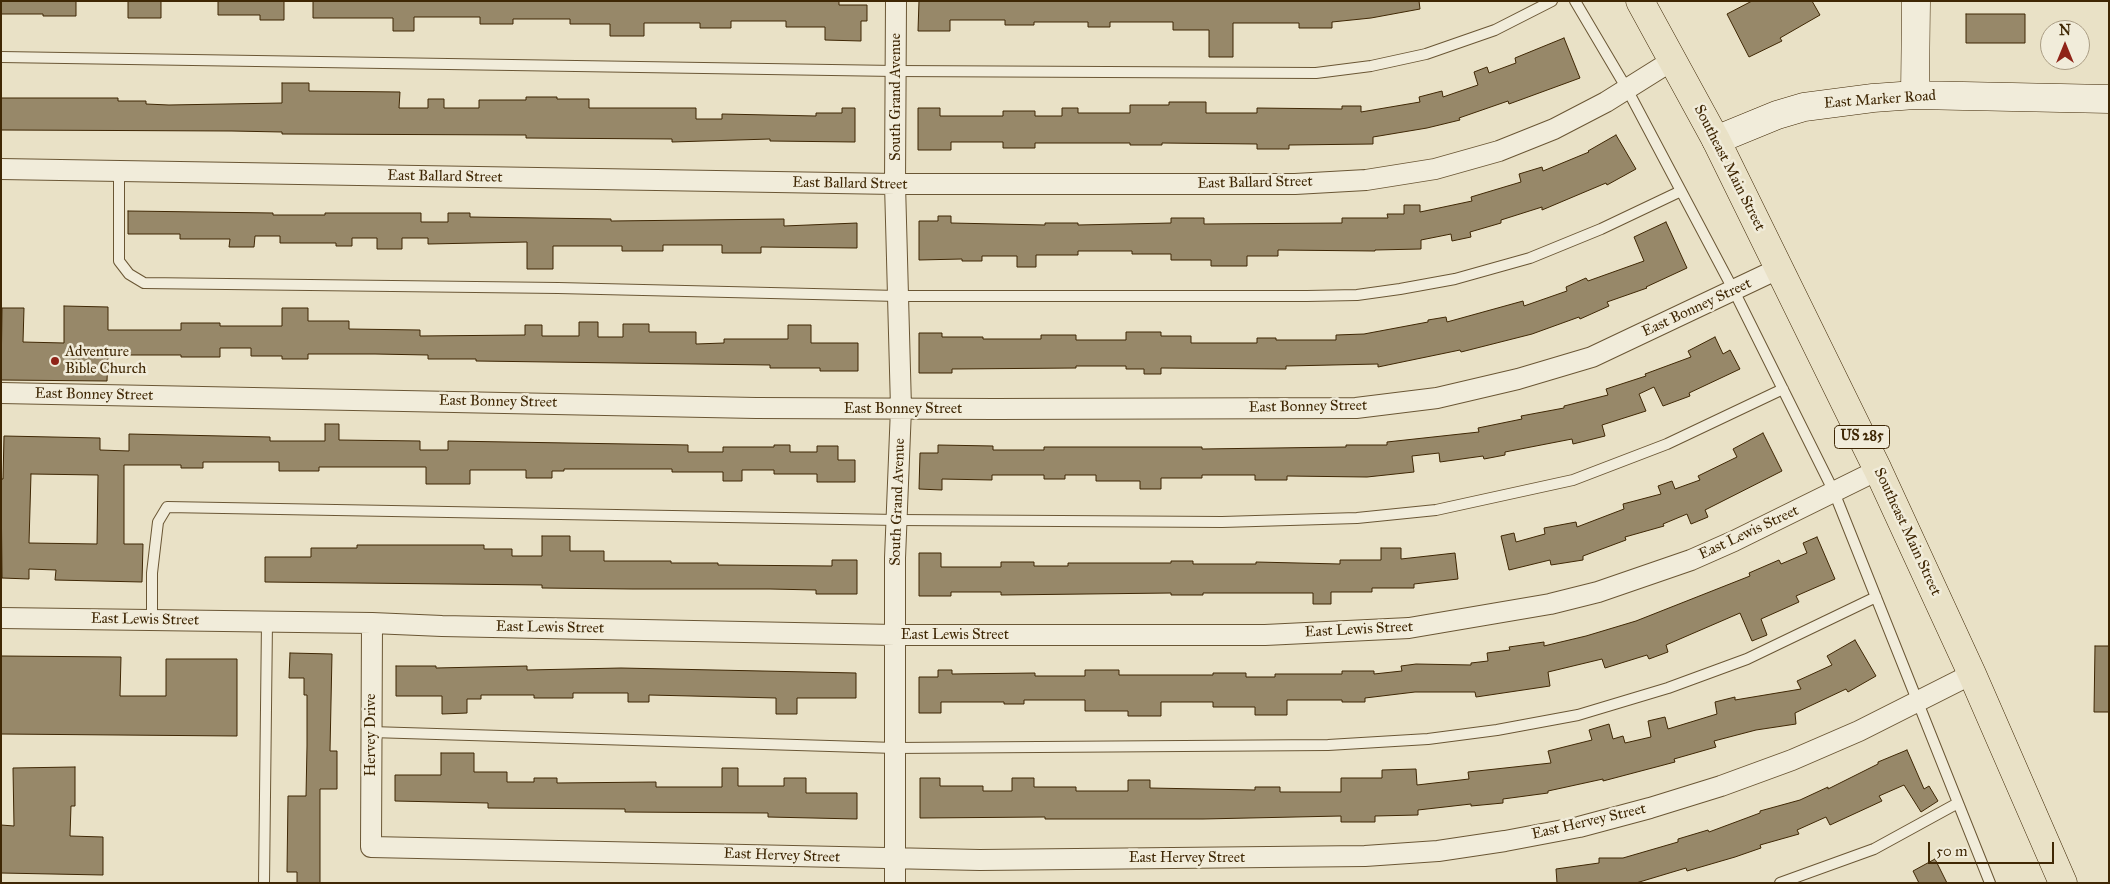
<!DOCTYPE html>
<style>
body{margin:0}
#map{position:relative;width:2110px;height:884px;overflow:hidden;background:#e9e1c6;font-family:"IM FELL Great Primer",serif}
canvas{display:block}
.frame{position:absolute;inset:0;border:2px solid #3f2704;pointer-events:none}
.north{position:absolute;left:2040px;top:20px;width:50px;height:50px;box-sizing:border-box;background:#f1ecda;border:1px solid #aa9d84;border-radius:50%;rotate:0deg;font-size:14px;font-weight:700;line-height:20px;text-align:center;color:#3f2704}
.north::after{content:'';display:block;margin:auto;width:18px;height:22px;background:#8f2418;clip-path:polygon(50% 0,100% 100%,50% 72%,0 100%)}
.scale{position:absolute;left:1928px;top:842px;width:126px;height:22px;box-sizing:border-box;border:2px solid #3f2704;border-top:0;padding-left:6px;font-size:15px;line-height:18px;white-space:nowrap;color:#3f2704;-webkit-text-stroke:4px #f1ecda;paint-order:stroke}
</style>
<div id="map">
<canvas width="2110" height="884"></canvas>
<div class="frame"></div>
<div class="north">N</div>
<div class="scale">50 m</div>
</div>
<script>
const ctx = document.querySelector('canvas').getContext('2d');
ctx.lineJoin = 'round';
function fill(path, color) {
  ctx.fillStyle = color;
  ctx.fill(path, 'evenodd');
}
function shape(rows) {
  const path = new Path2D();
  for (const r of rows) {
    path.moveTo(r[0], r[1]);
    for (let i = 2; i < r.length; i += 2) path.lineTo(r[i], r[i + 1]);
  }
  return path;
}
function trace(path, color, width, dash) {
  ctx.strokeStyle = color;
  ctx.lineWidth = width;
  ctx.lineCap = dash ? 'butt' : 'round';
  ctx.setLineDash(dash || []);
  ctx.stroke(path);
}
function drawText(font, color, halo, rows, align = 'center') {
  ctx.font = font + ' "IM FELL Great Primer",serif';
  ctx.lineWidth = 5;
  ctx.setLineDash([]);
  ctx.textBaseline = 'middle';
  ctx.strokeStyle = halo;
  ctx.fillStyle = color;
  for (const [text, x, y, turn = 0] of rows) {
    ctx.save();
    ctx.translate(x, y);
    ctx.rotate((+turn || 0) * Math.PI / 180);
    ctx.textAlign = isNaN(turn) ? turn : align;
    if (halo) ctx.strokeText(text, 0, 0);
    ctx.fillText(text, 0, 0);
    ctx.restore();
  }
}
const building = shape([
 [1,1,76,1,76,16,43,16,43,14,1,14,1,1],
 [128,1,161,1,161,18,128,18,128,1],
 [218,1,284,1,284,20,260,20,260,15,218,15,218,1],
 [313,1,839,1,839,5,867,5,867,21,861,21,861,41,825,40,825,27,786,27,786,21,731,21,731,28,700,28,700,23,644,23,644,36,610,36,610,24,570,24,570,19,513,19,513,24,480,24,480,17,414,17,414,31,393,31,393,18,313,18,313,1],
 [919,1,1419,1,1420,9,1371,18,1332,22,1332,28,1299,28,1299,23,1233,23,1233,57,1209,57,1209,30,1173,30,1173,22,1110,22,1110,27,1088,27,1088,22,1034,22,1034,25,1005,25,1005,20,950,20,950,31,918,31,919,1],
 [1752,1,1812,1,1820,15,1780,38,1782,41,1749,57,1727,14,1752,1],
 [1966,14,2025,14,2025,43,1966,43,1966,14],
 [1564,38,1580,78,1509,104,1508,101,1459,118,1460,120,1427,128,1373,137,1373,144,1289,145,1289,149,1257,149,1257,144,1162,143,1162,145,1130,145,1130,143,1035,143,1035,148,1003,148,1003,142,951,142,951,150,918,150,918,108,940,108,940,116,1003,116,1003,111,1035,111,1035,116,1062,116,1062,108,1078,108,1078,113,1130,113,1130,105,1169,105,1169,102,1206,102,1206,113,1257,113,1257,108,1342,109,1342,106,1361,106,1361,112,1420,102,1419,97,1442,91,1443,97,1478,85,1474,72,1487,67,1489,73,1516,63,1515,58,1564,38],
 [282,83,309,83,309,91,400,92,399,108,428,108,428,99,444,99,444,108,479,108,479,100,526,100,526,97,557,97,557,99,589,99,589,108,696,108,696,119,722,119,722,114,816,116,816,113,842,113,842,108,855,108,855,142,770,141,770,139,672,142,672,139,526,138,526,135,282,134,282,132,232,131,1,130,1,98,118,98,118,101,146,101,146,104,169,105,282,103,282,83],
 [1616,135,1636,169,1607,185,1606,183,1542,210,1542,207,1501,220,1501,223,1470,232,1471,237,1452,241,1451,234,1421,240,1421,249,1375,250,1375,251,1278,250,1278,256,1247,256,1247,266,1211,266,1211,260,1171,260,1171,254,1132,254,1132,251,1078,251,1078,255,1036,255,1036,267,1017,267,1017,256,982,256,982,261,962,261,962,259,919,260,919,221,938,221,938,216,951,216,951,223,1045,225,1045,223,1078,223,1078,225,1171,223,1171,218,1204,218,1204,224,1342,223,1342,218,1388,218,1387,214,1404,214,1404,205,1420,205,1420,212,1472,201,1471,197,1521,182,1519,174,1542,167,1543,171,1589,152,1588,151,1616,135],
 [128,211,273,213,273,215,325,215,325,213,421,213,421,222,448,222,448,213,470,213,470,217,611,219,611,221,784,219,784,226,857,223,857,248,761,247,761,253,722,253,722,245,663,245,663,251,622,251,622,246,553,246,553,269,527,269,527,242,428,244,428,238,402,238,402,249,377,249,377,238,352,238,352,246,336,246,336,243,280,243,280,236,255,236,254,247,229,247,230,239,180,239,180,234,128,234,128,211],
 [1666,222,1687,268,1646,287,1647,288,1607,302,1609,306,1580,319,1579,317,1532,334,1461,352,1460,350,1378,367,1378,364,1286,366,1286,369,1161,368,1161,374,1144,374,1144,369,1126,369,1126,366,1076,366,1076,368,952,369,952,373,919,373,919,333,942,333,942,337,983,337,983,339,1041,339,1041,335,1076,335,1076,340,1126,340,1126,332,1161,332,1161,336,1191,336,1191,343,1257,343,1257,338,1276,338,1276,340,1336,340,1336,335,1364,334,1428,322,1428,320,1446,317,1447,322,1523,301,1524,306,1567,291,1566,287,1586,278,1588,281,1644,261,1634,237,1666,222],
 [64,306,108,307,108,330,181,330,181,323,220,323,220,326,282,326,282,308,308,308,308,321,349,321,349,329,420,330,420,336,525,335,525,325,542,325,542,336,579,336,579,322,598,322,598,337,623,337,623,324,649,324,649,332,696,332,696,344,724,343,724,339,788,339,788,325,811,325,811,343,858,343,858,371,820,371,820,368,770,368,770,365,476,361,476,359,428,359,428,355,375,354,308,354,308,359,282,359,282,356,251,356,251,348,220,348,220,357,181,357,181,355,108,355,107,381,1,380,2,308,24,308,23,342,64,343,64,306],
 [1715,337,1723,354,1730,350,1740,369,1689,393,1690,396,1663,406,1654,387,1639,394,1646,411,1602,425,1605,436,1573,444,1572,439,1505,452,1505,455,1484,459,1483,456,1440,462,1439,453,1412,456,1414,472,1367,477,1287,476,1287,480,1255,480,1255,475,1202,475,1202,478,1161,478,1161,489,1140,489,1140,481,1096,481,1096,475,1065,475,1065,479,1044,479,1044,475,992,475,992,480,942,479,942,490,919,489,920,453,938,453,938,445,993,446,993,450,1044,450,1044,447,1202,447,1202,449,1346,447,1346,445,1387,445,1387,442,1479,432,1478,428,1522,419,1521,416,1564,408,1564,406,1608,395,1606,389,1646,376,1645,374,1691,357,1688,351,1715,337],
 [325,424,339,424,339,440,420,441,420,450,448,450,448,441,688,445,688,452,723,452,723,447,774,447,774,445,790,445,790,452,817,452,817,446,838,446,838,460,855,460,855,482,817,482,817,474,774,474,774,470,742,470,742,481,723,481,723,472,672,472,672,469,564,469,564,471,552,471,552,478,526,478,526,470,470,470,470,484,426,484,426,467,319,467,319,471,279,471,279,462,203,462,203,468,181,468,181,465,124,465,124,544,143,544,142,582,55,580,56,570,29,569,29,579,2,578,1,479,3,479,4,436,100,438,100,450,129,451,129,434,270,437,270,441,325,441,325,424],
 [31,474,98,475,97,544,29,543,31,474],
 [1763,433,1782,471,1705,510,1708,517,1691,524,1687,514,1663,524,1664,526,1625,537,1626,540,1583,556,1583,560,1551,565,1550,560,1509,570,1501,536,1514,533,1516,542,1545,534,1544,528,1576,522,1577,527,1624,509,1623,504,1661,494,1658,486,1672,481,1675,489,1700,480,1698,476,1737,457,1733,449,1763,433],
 [542,536,570,536,570,551,604,551,604,561,671,561,671,563,718,563,718,565,832,566,832,560,857,560,857,594,816,594,816,590,770,589,632,589,542,588,542,585,265,582,265,557,311,557,311,548,357,548,357,545,484,545,484,549,512,549,512,556,542,556,542,536],
 [1817,537,1835,579,1796,596,1799,602,1761,619,1767,635,1752,641,1740,613,1666,645,1668,652,1649,659,1647,655,1605,668,1602,659,1548,672,1550,686,1476,697,1475,692,1415,692,1365,698,1365,702,1342,702,1342,700,1287,700,1287,715,1255,715,1255,707,1213,707,1213,702,1161,702,1161,716,1128,716,1128,711,1085,711,1085,700,1024,700,1024,704,1004,704,1004,702,941,702,941,713,919,713,919,677,938,677,938,670,952,670,952,674,1035,673,1035,676,1085,676,1085,670,1119,670,1119,675,1213,675,1213,673,1246,673,1246,677,1275,677,1275,674,1342,674,1342,671,1374,671,1374,674,1402,671,1401,666,1416,664,1471,665,1471,663,1488,661,1487,653,1510,650,1509,647,1544,642,1544,646,1586,636,1636,621,1750,576,1749,573,1779,560,1781,564,1807,553,1803,543,1817,537],
 [1381,548,1401,548,1401,559,1455,553,1458,579,1414,584,1414,588,1372,588,1372,592,1331,592,1331,604,1313,604,1313,593,1203,593,1203,595,1171,595,1171,593,1001,595,1001,592,951,592,951,596,919,596,919,553,941,553,941,567,1001,567,1001,562,1034,562,1034,566,1068,566,1068,563,1171,563,1171,561,1193,561,1193,564,1256,564,1256,562,1340,564,1340,560,1381,560,1381,548],
 [1855,640,1876,676,1848,692,1846,689,1795,713,1796,724,1756,730,1714,741,1716,747,1674,759,1675,762,1603,781,1603,779,1548,791,1548,793,1503,799,1503,803,1471,806,1471,804,1418,810,1418,815,1375,816,1375,822,1341,822,1341,816,1203,819,1045,819,1045,817,920,818,920,778,940,778,940,786,983,786,983,791,1012,791,1012,778,1034,778,1034,787,1076,787,1076,791,1128,791,1128,780,1150,780,1150,788,1255,790,1255,787,1280,787,1280,792,1341,792,1341,778,1382,778,1382,770,1416,769,1417,785,1469,779,1468,772,1551,763,1548,751,1592,740,1589,730,1609,724,1613,739,1623,736,1625,743,1651,737,1648,721,1665,717,1668,729,1717,714,1715,702,1735,697,1735,700,1801,689,1797,681,1832,665,1827,656,1855,640],
 [2095,646,2109,646,2109,712,2094,712,2095,646],
 [290,653,332,654,330,751,337,751,337,789,320,789,320,883,297,883,297,872,287,872,288,796,306,796,307,746,307,695,304,695,304,678,289,678,290,653],
 [1,656,121,657,120,696,166,696,166,659,237,659,237,736,1,734,1,656],
 [396,666,436,666,436,668,527,666,527,670,621,668,856,673,856,698,797,698,797,714,776,714,776,698,649,695,649,702,628,702,628,693,573,693,573,698,534,698,534,695,481,695,481,699,467,699,467,713,442,714,442,696,396,696,396,666],
 [1907,750,1924,789,1929,786,1938,801,1921,812,1904,785,1879,796,1882,801,1830,825,1826,817,1797,830,1799,834,1760,845,1761,848,1735,857,1687,871,1686,868,1636,883,1557,883,1556,869,1599,863,1599,858,1623,858,1678,842,1678,839,1708,830,1709,832,1760,813,1760,811,1800,800,1828,787,1828,789,1878,764,1878,762,1907,750],
 [441,753,474,753,474,772,507,772,507,782,534,782,534,778,557,778,557,783,656,782,656,787,722,787,722,768,738,768,738,786,784,786,784,778,806,778,806,793,857,793,857,819,768,817,768,813,625,812,625,809,488,808,488,803,395,801,395,775,441,775,441,753],
 [75,767,75,806,71,806,70,836,103,837,103,875,1,873,1,825,14,826,13,768,75,767],
 [1935,859,1947,883,1919,883,1913,871,1935,859]
]);
fill(building, '#978869');
trace(building, '#3f2704', 1);
const lane = shape([
 [1575,1,1627,89,1734,291,1834,492,1990,883],
 [1,57,895,71,1316,73,1371,66,1426,54,1495,30,1552,1],
 [119,171,119,261,129,274,144,283,558,288,898,296,1307,296,1357,295,1400,289,1455,279,1530,258,1601,229,1681,191],
 [152,620,152,573,158,522,167,507,897,520,1222,522,1357,518,1436,510,1573,480,1667,444,1783,389],
 [371,732,895,748,1328,745,1428,739,1497,730,1578,715,1668,688,1747,659,1876,597],
 [264,883,267,621],
 [1780,883,1874,849,1958,803]
]);
const street = shape([
 [1,169,895,184,1295,184,1366,180,1435,169,1499,151,1554,129,1606,102,1673,60],
 [1,393,756,408,994,409,1356,408,1437,398,1518,379,1592,357,1780,268],
 [1,618,372,623,442,626,895,635,1265,635,1409,628,1550,604,1598,592,1691,560,1734,541,1878,470],
 [372,623,371,847,980,860,1365,856,1438,851,1505,841,1579,827,1650,808,1721,786,1792,760,1859,731,1972,674],
 [895,883,895,558,901,408,895,184,896,1]
]);
const secondary = shape([
 [1915,95,1916,1],
 [1716,140,1777,115,1804,107,1873,98,1915,95,2109,99]
]);
const primary = shape([
 [1640,1,1716,140,1878,470,1972,674,2063,883]
]);
trace(lane, '#6a5634', 12);
trace(street, '#6a5634', 22);
trace(secondary, '#3f2704', 29);
trace(primary, '#3f2704', 29);
trace(lane, '#f1ecda', 10);
trace(street, '#f1ecda', 20);
trace(secondary, '#f1ecda', 28);
trace(primary, '#e9e1c6', 28);
for (const [x, y, r, color] of [
 [55,361,5,"#8f2418"]
]) {
  const dot = new Path2D();
  dot.arc(x, y, r, 0, 2 * Math.PI);
  ctx.fillStyle = color;
  ctx.fill(dot);
  trace(dot, '#f1ecda', 2);
}
for (const [x, y, w] of [
 [1862,437,55]
]) {
  const box = new Path2D();
  box.roundRect(x - w / 2, y - 11.5, w, 23, 4);
  ctx.fillStyle = '#f1ecda';
  ctx.fill(box);
  trace(box, '#3f2704', 1);
}
drawText('bold 14px', '#3f2704', null, [
 ["US 285",1862,437]
]);
drawText('15px', '#3f2704', '#f1ecda', [
 ["South Grand Avenue",896,97,-90],
 ["East Marker Road",1880,100,-4],
 ["Southeast Main Street",1729,168,63],
 ["East Ballard Street",445,177,1],
 ["East Ballard Street",1255,183,-1],
 ["East Ballard Street",850,184,1],
 ["East Bonney Street",1697,308,-25],
 ["East Bonney Street",94,395,1],
 ["East Bonney Street",498,402,1],
 ["East Bonney Street",1308,407,-1],
 ["East Bonney Street",903,409],
 ["South Grand Avenue",898,502,-88],
 ["Southeast Main Street",1907,532,65],
 ["East Lewis Street",1749,533,-25],
 ["East Lewis Street",145,620,1],
 ["East Lewis Street",550,628,1],
 ["East Lewis Street",1359,630,-3],
 ["East Lewis Street",955,635],
 ["Hervey Drive",371,735,-90],
 ["East Hervey Street",1589,822,-13],
 ["East Hervey Street",782,856,2],
 ["East Hervey Street",1187,858]
]);
drawText('15px', '#3f2704', '#f1ecda', [
 ["Adventure",65,352],
 ["Bible Church",65,369]
], 'left');
</script>
